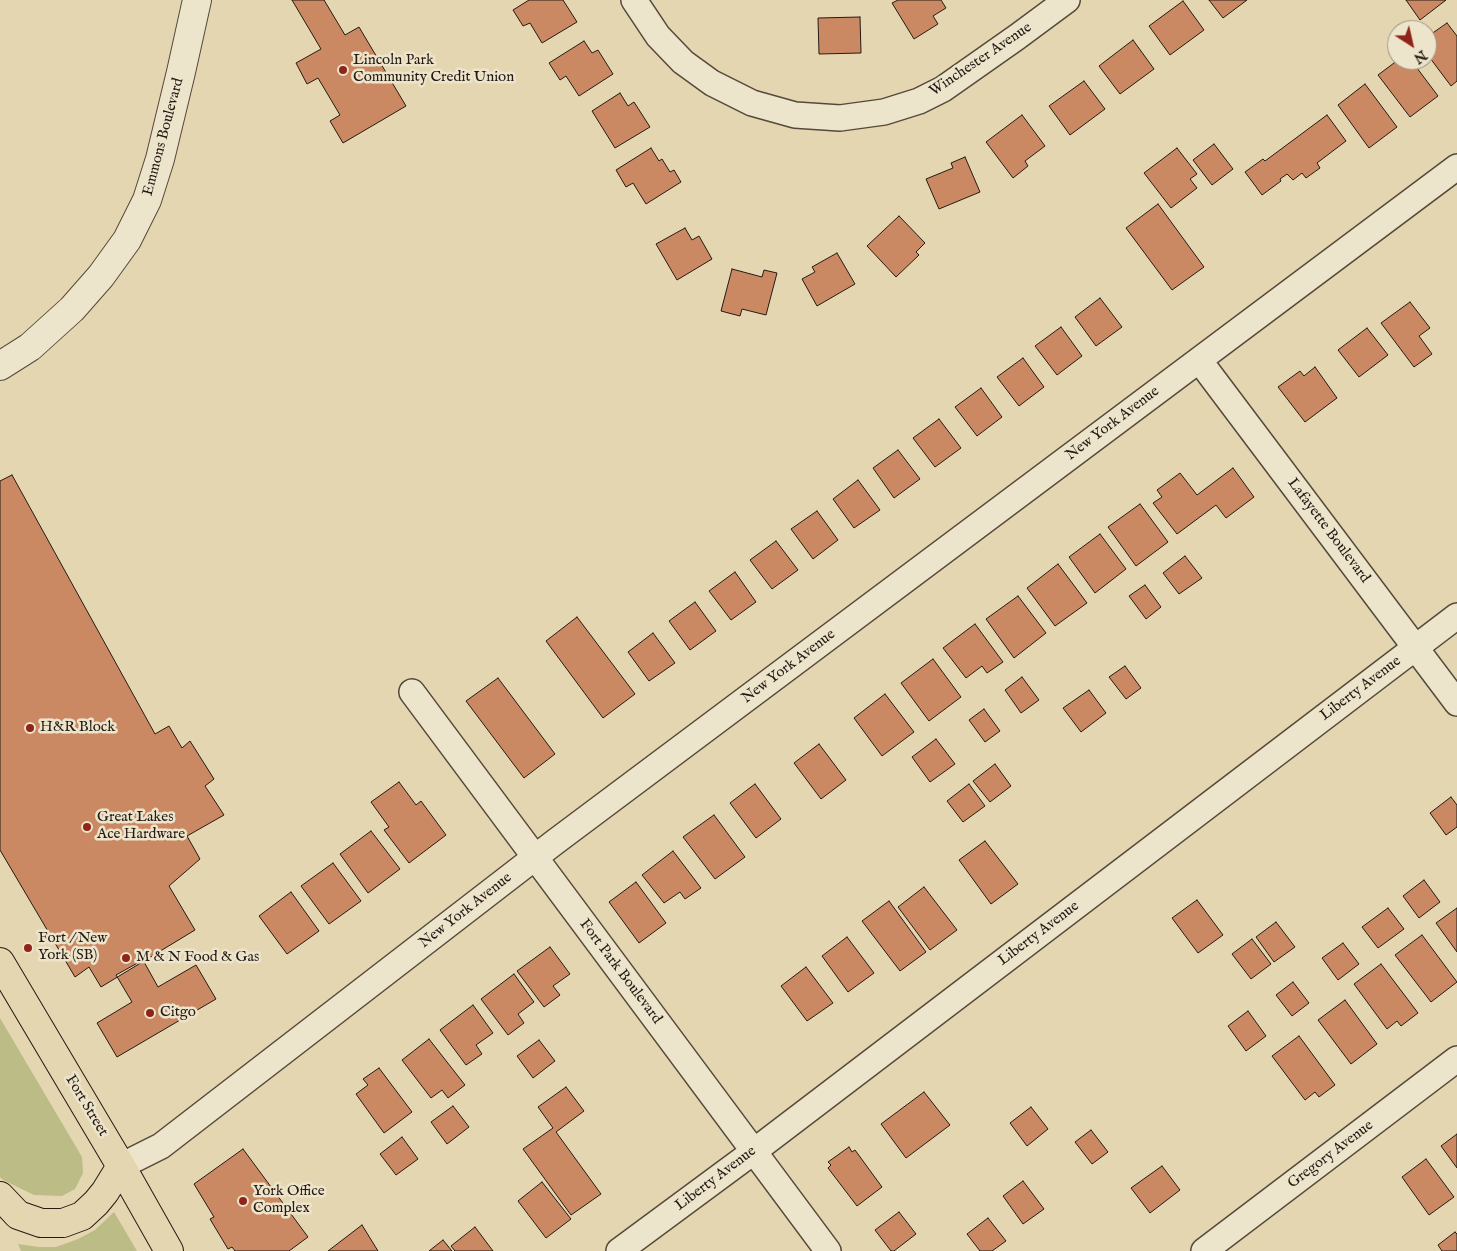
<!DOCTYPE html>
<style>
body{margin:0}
#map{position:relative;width:1457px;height:1251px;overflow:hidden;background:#e4d6b1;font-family:"IM FELL English",serif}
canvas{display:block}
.north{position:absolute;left:1387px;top:20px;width:50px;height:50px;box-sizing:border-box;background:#ede4cc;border:1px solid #9d9382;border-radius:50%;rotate:145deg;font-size:14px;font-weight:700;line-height:20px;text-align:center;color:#251a13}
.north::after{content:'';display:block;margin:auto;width:18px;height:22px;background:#8f2418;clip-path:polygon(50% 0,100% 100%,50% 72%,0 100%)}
</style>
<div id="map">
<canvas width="1457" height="1251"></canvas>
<div class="north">N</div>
</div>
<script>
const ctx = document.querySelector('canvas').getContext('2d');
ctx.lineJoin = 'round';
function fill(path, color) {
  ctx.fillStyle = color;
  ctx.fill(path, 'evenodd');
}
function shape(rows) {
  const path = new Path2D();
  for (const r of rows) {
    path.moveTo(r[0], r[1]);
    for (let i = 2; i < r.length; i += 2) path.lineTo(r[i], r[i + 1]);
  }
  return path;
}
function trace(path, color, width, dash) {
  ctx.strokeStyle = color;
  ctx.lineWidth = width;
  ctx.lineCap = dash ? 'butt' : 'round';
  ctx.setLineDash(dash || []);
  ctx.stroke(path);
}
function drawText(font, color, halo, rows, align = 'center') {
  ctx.font = font + ' "IM FELL English",serif';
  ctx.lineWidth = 5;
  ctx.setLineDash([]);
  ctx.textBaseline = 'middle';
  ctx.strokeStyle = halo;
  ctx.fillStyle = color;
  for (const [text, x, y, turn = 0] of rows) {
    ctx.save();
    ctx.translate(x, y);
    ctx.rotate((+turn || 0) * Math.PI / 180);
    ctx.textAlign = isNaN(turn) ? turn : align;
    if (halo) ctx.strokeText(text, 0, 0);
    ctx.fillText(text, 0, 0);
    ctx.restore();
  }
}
fill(shape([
 [0,1018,82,1157,83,1173,75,1189,62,1196,34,1195,3,1180,0,1177],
 [114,1212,137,1251,21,1251,18,1244,39,1247,56,1247,78,1239,95,1230]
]), '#bcbc86');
const building = shape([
 [292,0,324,0,345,35,359,27,406,106,343,143,330,121,340,115,318,78,307,84,296,63,321,49,292,0],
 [529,0,563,0,577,22,542,43,530,23,523,26,513,10,529,0],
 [898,0,941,0,946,8,933,16,938,24,914,39,892,3,898,0],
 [1209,0,1247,0,1223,18,1209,0],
 [1406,0,1446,0,1420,20,1406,0],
 [1183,1,1204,30,1170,55,1149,26,1183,1],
 [860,17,861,53,819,54,818,18,860,17],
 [1447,23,1457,36,1457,81,1451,86,1427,54,1427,37,1447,23],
 [1133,40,1154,69,1120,94,1099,66,1133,40],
 [584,41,592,53,598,50,613,74,579,96,566,76,560,80,549,63,584,41],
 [1398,60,1411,60,1438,96,1410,117,1378,75,1398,60],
 [1084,81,1105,109,1070,135,1049,106,1084,81],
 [1365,84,1397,127,1369,148,1338,105,1365,84],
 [620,93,628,106,634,102,650,127,615,148,592,111,620,93],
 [1022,115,1045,146,1025,161,1028,166,1013,178,986,142,1022,115],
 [1327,115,1346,141,1317,163,1320,168,1306,178,1302,173,1293,180,1287,174,1280,179,1281,181,1262,195,1245,172,1263,159,1265,161,1327,115],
 [1214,144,1233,169,1212,185,1193,160,1214,144],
 [651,148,659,161,662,159,670,172,674,170,681,182,646,204,633,183,626,187,616,170,651,148],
 [1177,148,1197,174,1190,179,1197,188,1171,208,1144,173,1177,148],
 [965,157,980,192,939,209,926,179,953,168,951,163,965,157],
 [1158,204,1204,267,1172,290,1126,228,1158,204],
 [899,216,925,243,916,252,919,255,896,277,867,246,899,216],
 [685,228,692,240,699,236,712,259,677,280,656,244,685,228],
 [837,253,855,284,817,306,802,279,815,272,812,267,837,253],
 [732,269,762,277,764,270,777,273,766,315,742,309,740,316,721,311,732,269],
 [1100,298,1122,327,1096,346,1075,317,1100,298],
 [1410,302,1430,328,1419,336,1432,354,1414,367,1381,323,1410,302],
 [1061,327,1082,356,1057,375,1035,346,1061,327],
 [1367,328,1388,355,1359,377,1338,350,1367,328],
 [1023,358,1044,387,1019,406,997,377,1023,358],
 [1315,367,1337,398,1305,422,1278,387,1300,371,1304,376,1315,367],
 [981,388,1002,417,977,436,955,407,981,388],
 [939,419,961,448,935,467,913,438,939,419],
 [898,450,920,479,894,498,873,468,898,450],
 [1233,468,1254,497,1226,518,1216,505,1177,534,1153,503,1162,497,1157,490,1180,473,1197,495,1233,468],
 [12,475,155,734,169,726,182,748,190,741,214,779,205,786,224,815,187,836,200,859,169,886,195,930,101,987,89,967,75,977,0,850,0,481,12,475],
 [858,480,880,510,854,528,833,499,858,480],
 [1140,504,1168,542,1136,566,1108,527,1140,504],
 [817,511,838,540,813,559,791,529,817,511],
 [1100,534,1126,569,1095,593,1069,557,1100,534],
 [776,541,798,570,772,589,750,560,776,541],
 [1185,556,1202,578,1179,594,1163,573,1185,556],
 [1058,564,1087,603,1055,626,1027,588,1058,564],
 [735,572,756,602,731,620,709,591,735,572],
 [1145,585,1161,607,1146,619,1129,596,1145,585],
 [1018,596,1046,633,1014,658,986,619,1018,596],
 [695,602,716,631,690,650,669,621,695,602],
 [577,617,635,694,603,718,546,641,577,617],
 [975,624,1003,662,987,673,982,666,966,678,943,648,975,624],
 [653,633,675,663,649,681,628,652,653,633],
 [933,659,961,697,929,721,901,683,933,659],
 [1125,666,1141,688,1126,699,1109,677,1125,666],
 [1022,677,1039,700,1021,713,1005,690,1022,677],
 [498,678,555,754,524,778,466,701,498,678],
 [1089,690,1106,713,1081,732,1063,708,1089,690],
 [885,694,914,732,882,756,854,718,885,694],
 [984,709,1000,731,985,742,969,720,984,709],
 [936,739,955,764,930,782,912,757,936,739],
 [819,744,846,780,821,799,794,763,819,744],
 [995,764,1011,786,990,802,973,781,995,764],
 [399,782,416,805,421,801,446,835,409,863,384,830,389,827,371,802,399,782],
 [755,784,781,819,756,838,730,803,755,784],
 [969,784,985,806,963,822,947,801,969,784],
 [1451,797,1457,805,1457,827,1446,835,1430,813,1451,797],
 [714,815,745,857,715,879,683,837,714,815],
 [371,831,400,869,368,893,340,854,371,831],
 [985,841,1018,884,991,904,959,860,985,841],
 [673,851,701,888,685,899,680,892,664,903,642,875,673,851],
 [333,863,361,901,329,924,301,886,333,863],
 [1424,880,1440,902,1419,918,1403,896,1424,880],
 [636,882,666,923,639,943,609,902,636,882],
 [924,887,957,930,930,950,898,907,924,887],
 [291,892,319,931,287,954,259,916,291,892],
 [1197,900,1223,935,1198,953,1172,918,1197,900],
 [889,901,926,952,900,971,862,921,889,901],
 [1388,908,1404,929,1378,948,1362,927,1388,908],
 [1457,908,1457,952,1436,923,1457,908],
 [1276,922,1295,947,1274,962,1256,937,1276,922],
 [1422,935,1457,982,1431,1002,1395,955,1422,935],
 [847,937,874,973,848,992,822,956,847,937],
 [1252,939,1271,964,1251,979,1232,954,1252,939],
 [1343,943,1359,964,1338,980,1322,958,1343,943],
 [550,947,570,974,553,986,560,995,544,1007,517,971,550,947],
 [143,960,158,987,196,965,216,999,117,1057,97,1023,132,1002,116,975,143,960],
 [1381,964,1418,1013,1401,1026,1397,1021,1387,1029,1354,984,1381,964],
 [806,967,833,1003,807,1021,781,986,806,967],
 [514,974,534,1002,518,1014,524,1023,508,1035,481,999,514,974],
 [1293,982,1309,1003,1292,1016,1276,995,1293,982],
 [1345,1000,1377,1044,1351,1064,1318,1020,1345,1000],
 [473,1005,493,1033,476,1045,482,1054,466,1065,440,1030,473,1005],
 [1248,1011,1266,1036,1246,1051,1228,1026,1248,1011],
 [1299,1036,1335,1085,1319,1097,1315,1092,1305,1100,1272,1056,1299,1036],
 [429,1039,465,1085,448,1098,442,1090,431,1098,402,1060,429,1039],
 [539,1040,555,1061,533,1078,517,1056,539,1040],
 [379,1068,412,1112,384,1133,356,1094,368,1085,363,1079,379,1068],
 [566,1087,584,1111,556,1132,601,1194,571,1215,523,1149,553,1128,538,1107,566,1087],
 [924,1092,950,1125,906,1158,881,1124,924,1092],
 [453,1106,469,1127,447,1144,431,1122,453,1106],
 [1031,1107,1048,1129,1027,1146,1010,1123,1031,1107],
 [1091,1130,1108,1152,1092,1164,1075,1142,1091,1130],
 [1457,1134,1457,1168,1441,1146,1457,1134],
 [402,1137,418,1159,396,1175,380,1154,402,1137],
 [849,1147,852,1152,855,1150,882,1187,857,1206,828,1168,831,1165,828,1162,849,1147],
 [243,1149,308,1237,289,1251,235,1251,232,1247,228,1249,210,1219,214,1217,194,1184,243,1149],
 [1426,1159,1454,1197,1429,1215,1402,1177,1426,1159],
 [1162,1166,1180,1190,1150,1213,1131,1188,1162,1166],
 [1023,1181,1044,1209,1023,1224,1003,1196,1023,1181],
 [542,1182,571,1219,546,1238,518,1201,542,1182],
 [899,1212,916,1234,894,1251,891,1251,875,1230,899,1212],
 [988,1218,1006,1241,992,1251,980,1251,967,1234,988,1218],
 [362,1225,378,1251,328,1251,362,1225],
 [475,1227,493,1251,455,1251,451,1246,475,1227],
 [1455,1232,1457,1234,1457,1251,1442,1251,1438,1245,1455,1232],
 [443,1240,452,1251,429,1251,443,1240]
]);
fill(building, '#cb8963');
trace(building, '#251a13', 1);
const minor = shape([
 [634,0,658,36,683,62,712,83,752,103,795,115,840,118,884,112,919,101,943,89,1017,37,1067,0],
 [1199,360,1457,703],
 [412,692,828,1251],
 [121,1166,161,1146,555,842,1457,167],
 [619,1251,753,1152,1457,616],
 [1204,1251,1457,1059]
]);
const tertiary = shape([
 [0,366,30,347,72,309,101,276,127,240,147,200,160,159,181,72,197,0]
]);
const primary = shape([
 [0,962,121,1166,169,1251],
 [0,1196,18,1215,41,1223,63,1223,82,1216,96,1203,105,1192,121,1166]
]);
trace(minor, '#55493a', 28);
trace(tertiary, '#55493a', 30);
trace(primary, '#251a13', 30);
trace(minor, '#ede4cc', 25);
trace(tertiary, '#ede4cc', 28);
trace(primary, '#e4d6b1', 28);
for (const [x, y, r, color] of [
 [343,70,5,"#8f2418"],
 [30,728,5,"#8f2418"],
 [87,827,5,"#8f2418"],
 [28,948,5,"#8f2418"],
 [126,958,5,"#8f2418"],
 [150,1013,5,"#8f2418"],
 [243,1201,5,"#8f2418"]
]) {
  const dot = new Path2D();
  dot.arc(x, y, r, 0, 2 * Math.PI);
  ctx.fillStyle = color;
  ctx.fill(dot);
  trace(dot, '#ede4cc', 2);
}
drawText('15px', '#251a13', '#ede4cc', [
 ["Winchester Avenue",981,60,-34],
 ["Emmons Boulevard",164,137,-75],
 ["New York Avenue",1113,424,-37],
 ["Lafayette Boulevard",1328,531,53],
 ["New York Avenue",789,667,-37],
 ["Liberty Avenue",1361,689,-37],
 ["New York Avenue",466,911,-38],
 ["Liberty Avenue",1039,934,-37],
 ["Fort Park Boulevard",620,972,53],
 ["Fort Street",86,1106,59],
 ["Gregory Avenue",1331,1155,-37],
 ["Liberty Avenue",716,1179,-37]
]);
drawText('15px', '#251a13', '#ede4cc', [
 ["Lincoln Park",353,61],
 ["Community Credit Union",353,78],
 ["H&R Block",40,728],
 ["Great Lakes",97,818],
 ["Ace Hardware",97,835],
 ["Fort / New",38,939],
 ["York (SB)",38,956],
 ["M & N Food & Gas",136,958],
 ["Citgo",160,1013],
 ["York Office",253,1192],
 ["Complex",253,1209]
], 'left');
</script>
